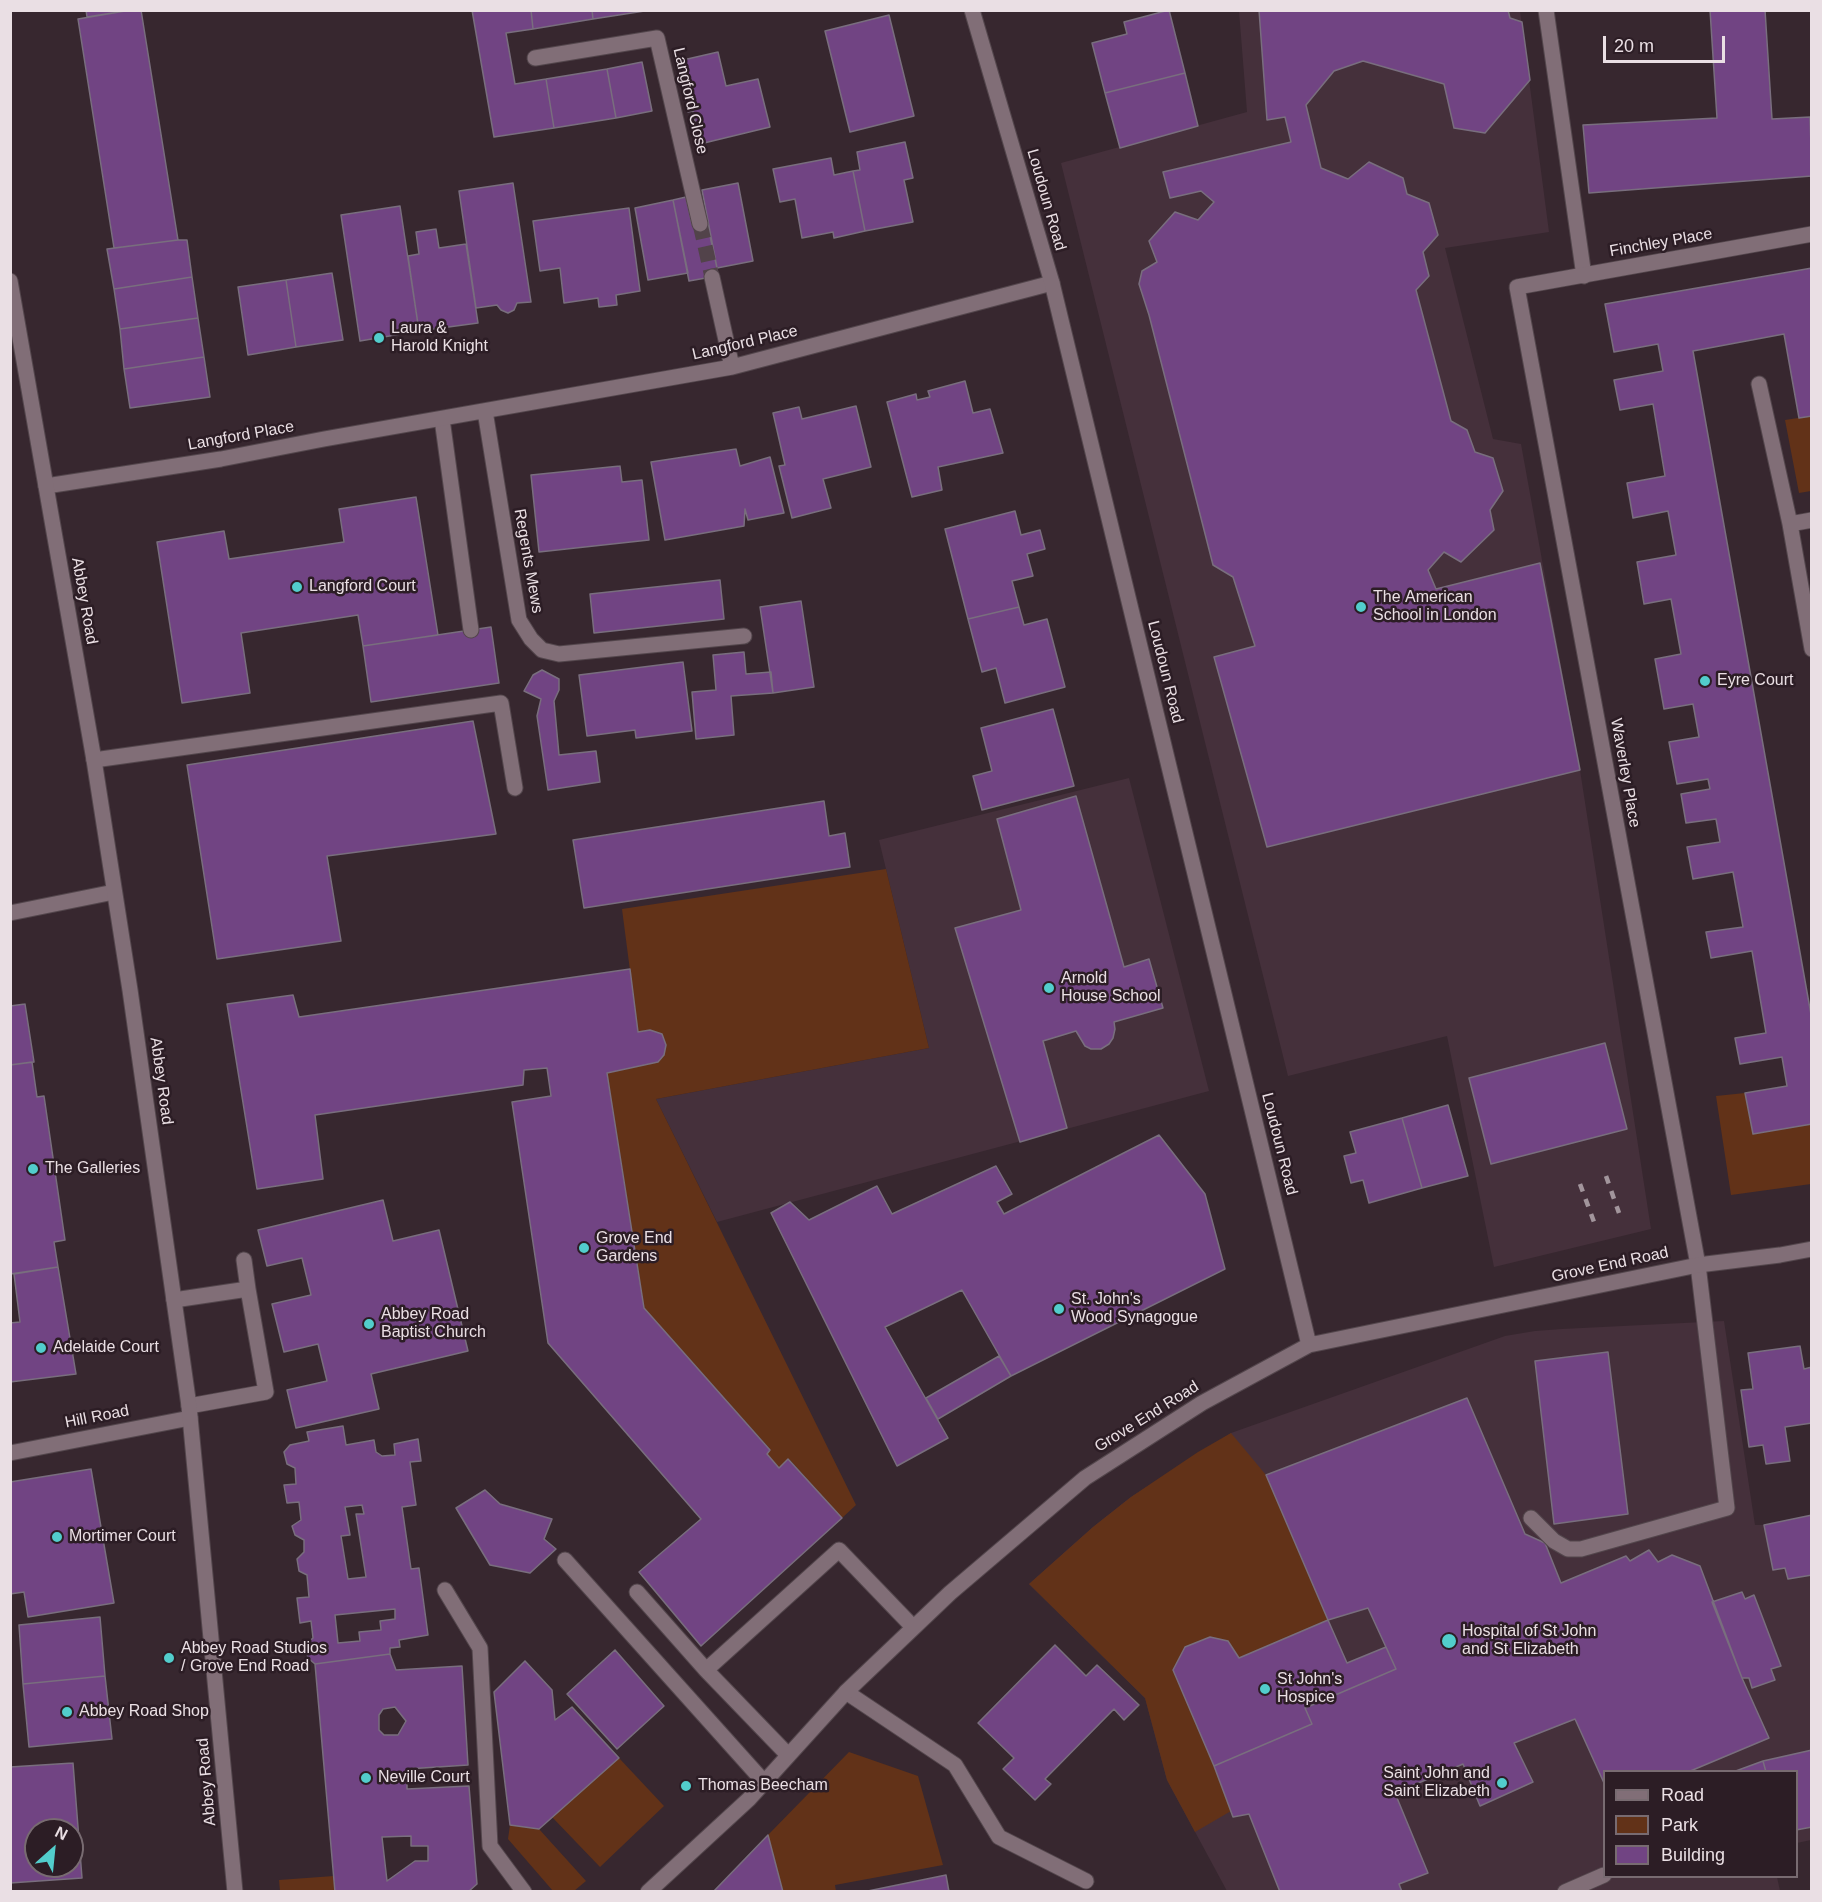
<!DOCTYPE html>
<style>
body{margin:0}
#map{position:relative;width:1822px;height:1902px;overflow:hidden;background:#37272f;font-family:Helvetica,sans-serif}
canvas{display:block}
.frame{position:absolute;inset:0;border:12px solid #eadfe4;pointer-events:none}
.legend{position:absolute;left:1603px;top:1770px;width:195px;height:108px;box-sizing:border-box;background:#2c1d25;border:2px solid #786b71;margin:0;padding:8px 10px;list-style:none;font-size:18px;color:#eadfe4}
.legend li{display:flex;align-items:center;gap:12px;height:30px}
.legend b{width:30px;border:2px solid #786b71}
.north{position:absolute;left:24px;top:1818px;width:60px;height:60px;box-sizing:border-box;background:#2c1d25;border:2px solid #786b71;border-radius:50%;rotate:27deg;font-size:16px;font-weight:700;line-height:24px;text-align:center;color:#eadfe4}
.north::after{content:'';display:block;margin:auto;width:21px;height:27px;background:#52cdcc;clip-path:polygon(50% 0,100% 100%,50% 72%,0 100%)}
.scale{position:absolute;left:1603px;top:36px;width:122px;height:27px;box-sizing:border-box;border:3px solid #eadfe4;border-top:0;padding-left:8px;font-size:18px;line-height:21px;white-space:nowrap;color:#eadfe4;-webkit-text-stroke:4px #2c1d25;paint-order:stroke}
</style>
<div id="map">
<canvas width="1822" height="1902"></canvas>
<div class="frame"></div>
<ul class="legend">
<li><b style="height:8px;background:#816e77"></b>Road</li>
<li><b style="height:16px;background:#623218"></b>Park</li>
<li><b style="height:16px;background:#714483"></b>Building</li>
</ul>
<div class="north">N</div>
<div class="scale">20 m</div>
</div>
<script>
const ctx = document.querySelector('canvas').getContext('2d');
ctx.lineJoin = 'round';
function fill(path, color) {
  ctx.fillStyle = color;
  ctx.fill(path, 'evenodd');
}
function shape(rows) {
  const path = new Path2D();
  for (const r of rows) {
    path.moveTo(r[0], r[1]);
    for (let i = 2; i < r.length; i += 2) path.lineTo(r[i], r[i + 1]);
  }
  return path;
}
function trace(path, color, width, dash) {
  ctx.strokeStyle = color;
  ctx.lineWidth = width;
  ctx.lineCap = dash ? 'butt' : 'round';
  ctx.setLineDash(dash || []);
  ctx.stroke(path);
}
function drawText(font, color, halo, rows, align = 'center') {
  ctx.font = font + ' Helvetica,sans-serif';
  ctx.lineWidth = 5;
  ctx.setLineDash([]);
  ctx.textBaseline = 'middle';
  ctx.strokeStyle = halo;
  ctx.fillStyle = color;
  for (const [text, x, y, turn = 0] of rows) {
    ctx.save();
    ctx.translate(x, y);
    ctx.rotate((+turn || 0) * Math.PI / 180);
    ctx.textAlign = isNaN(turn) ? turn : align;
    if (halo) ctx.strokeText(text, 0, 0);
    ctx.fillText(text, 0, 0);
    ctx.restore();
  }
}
fill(shape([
 [1239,11,1520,11,1549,232,1445,248,1493,439,1521,444,1580,770,1651,1229,1494,1267,1447,1036,1288,1076,1061,163,1247,112],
 [1129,778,1209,1091,717,1222,656,1099,929,1048,879,840],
 [1724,1321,1755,1525,1764,1525,1811,1515,1811,1840,1797,1843,1796,1772,1604,1772,1604,1876,1777,1877,1780,1891,1227,1891,1167,1780,1145,1698,1029,1584,1093,1527,1131,1497,1231,1433,1505,1336,1535,1331,1562,1329]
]), '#45303b');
fill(shape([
 [1811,416,1811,491,1799,493,1785,420],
 [886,869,929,1048,656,1099,856,1505,842,1518,789,1459,779,1468,767,1454,770,1449,644,1308,607,1073,658,1062,664,1055,666,1045,662,1034,650,1030,638,1032,622,909],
 [1745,1093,1753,1134,1811,1124,1811,1184,1731,1195,1716,1096],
 [1231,1433,1266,1475,1328,1620,1239,1658,1228,1641,1210,1637,1185,1647,1173,1669,1214,1766,1231,1811,1195,1832,1167,1780,1145,1698,1029,1584,1093,1527,1131,1497,1198,1452],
 [849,1752,918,1776,943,1865,835,1885,836,1891,783,1891,768,1835],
 [619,1758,664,1806,600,1867,552,1817],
 [510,1825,539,1829,586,1881,574,1891,553,1891,508,1839],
 [334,1876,335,1891,280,1891,279,1880]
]), '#623218');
const building = shape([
 [86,10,131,10,87,17,86,10],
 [131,10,141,10,178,240,114,248,78,19,131,10],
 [472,10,531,10,533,29,506,33,515,84,546,79,554,128,494,137,472,10],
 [531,10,592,10,593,19,533,29,531,10],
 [592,10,651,10,593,19,592,10],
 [1169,10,1185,73,1105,93,1092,43,1127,34,1124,22,1169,10],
 [1259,10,1508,10,1510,18,1522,22,1530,80,1485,133,1454,128,1444,84,1363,61,1334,71,1306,105,1321,168,1348,179,1369,162,1403,178,1407,194,1429,203,1438,235,1423,252,1429,276,1416,290,1451,421,1467,430,1475,452,1493,458,1503,491,1490,510,1494,530,1461,562,1444,552,1428,570,1436,589,1540,563,1580,770,1267,847,1214,657,1255,646,1233,577,1213,565,1149,315,1139,284,1142,271,1157,262,1149,241,1175,212,1198,220,1214,202,1201,191,1170,198,1163,172,1291,142,1285,117,1267,120,1259,10],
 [1710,10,1765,10,1772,119,1810,117,1812,176,1589,193,1583,125,1717,118,1710,10],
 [889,15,914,116,850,132,825,31,889,15],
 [718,52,726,86,758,79,770,127,700,144,693,111,688,112,682,86,688,84,683,60,718,52],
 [642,62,652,111,616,118,607,69,642,62],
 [607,69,616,118,554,128,546,79,607,69],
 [1185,73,1198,126,1120,148,1105,93,1185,73],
 [905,142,913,178,904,180,913,222,865,231,853,171,860,170,857,152,905,142],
 [831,158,834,175,853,171,865,231,834,238,833,232,802,238,795,199,780,202,773,169,831,158],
 [513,183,531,302,517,303,514,310,508,313,501,310,497,305,476,308,459,191,513,183],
 [738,183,753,261,717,268,702,190,738,183],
 [686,197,692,224,707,222,717,268,717,276,689,281,673,200,686,197],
 [673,200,688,273,648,280,635,208,673,200],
 [400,206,419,331,360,341,341,215,400,206],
 [629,208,640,291,616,295,617,305,599,307,598,298,564,303,560,268,540,271,533,221,629,208],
 [436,229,439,248,466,244,478,323,419,331,408,256,419,254,416,232,436,229],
 [178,240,187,240,192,277,114,289,107,249,178,240],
 [1812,268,1812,416,1799,418,1784,334,1693,351,1812,1020,1812,1124,1753,1134,1745,1093,1787,1086,1782,1057,1740,1064,1735,1038,1766,1033,1752,951,1711,958,1706,932,1743,927,1733,872,1693,879,1687,847,1720,842,1716,819,1686,823,1681,794,1710,789,1708,779,1677,784,1669,742,1699,737,1693,704,1664,709,1655,659,1681,654,1671,599,1644,604,1637,562,1676,555,1668,511,1633,518,1627,483,1665,476,1653,404,1620,410,1614,380,1663,371,1658,344,1614,352,1605,304,1812,268],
 [332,273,343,340,296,347,286,280,332,273],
 [192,277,198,318,120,329,114,289,192,277],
 [286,280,296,347,248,355,238,287,286,280],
 [198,318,204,357,124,369,120,329,198,318],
 [204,357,210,397,130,408,124,369,204,357],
 [965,381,973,413,990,409,1003,453,938,467,942,490,912,497,887,402,916,394,917,400,930,397,928,391,965,381],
 [856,406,871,467,823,479,831,508,792,518,779,466,785,465,773,413,799,407,802,419,856,406],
 [736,449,740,466,770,457,784,513,748,520,745,509,744,526,665,540,651,462,736,449],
 [620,466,622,482,642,480,649,540,539,552,531,475,620,466],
 [416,497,438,635,363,646,358,615,241,633,250,693,182,703,157,542,224,531,229,559,344,542,339,509,416,497],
 [1015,511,1021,535,1040,530,1045,549,1027,554,1033,576,1012,581,1019,607,968,619,945,529,1015,511],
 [720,580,724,619,594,633,590,594,720,580],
 [801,601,814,687,773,693,760,607,801,601],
 [1019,607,1024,625,1047,619,1065,687,1005,703,996,668,982,672,968,619,1019,607],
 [491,627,499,683,371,702,363,646,491,627],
 [744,652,746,674,771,672,773,693,731,696,734,735,696,739,692,692,716,690,713,655,744,652],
 [683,662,692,731,636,738,635,730,587,736,579,675,683,662],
 [542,670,559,679,559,690,554,701,559,755,596,751,600,782,548,790,537,716,541,699,524,691,533,675,542,670],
 [1053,709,1074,786,982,810,973,776,992,771,981,728,1053,709],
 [473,721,496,834,327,856,341,941,217,959,187,765,473,721],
 [1076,796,1124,967,1149,959,1163,1008,1114,1022,1115,1029,1113,1038,1109,1044,1101,1049,1091,1049,1085,1046,1076,1031,1043,1041,1067,1128,1020,1142,955,928,1021,910,997,819,1076,796],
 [824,801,829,836,845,833,850,867,584,908,573,840,824,801],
 [630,969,638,1032,650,1030,662,1034,666,1045,664,1055,658,1062,607,1073,644,1308,770,1450,767,1454,779,1468,788,1459,842,1518,701,1646,639,1572,701,1519,548,1343,512,1102,551,1096,547,1068,524,1070,523,1085,315,1115,323,1179,257,1189,227,1004,293,995,299,1017,630,969],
 [25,1004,34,1062,10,1065,10,1006,25,1004],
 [1605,1043,1627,1129,1491,1164,1469,1078,1605,1043],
 [32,1062,37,1097,44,1096,65,1240,54,1242,58,1267,10,1274,10,1065,32,1062],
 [1448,1105,1468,1176,1422,1188,1402,1118,1448,1105],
 [1402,1118,1422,1188,1369,1203,1363,1180,1351,1183,1344,1156,1356,1153,1350,1132,1402,1118],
 [1159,1135,1205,1194,1225,1269,1011,1376,962,1290,885,1327,948,1438,897,1466,771,1213,790,1202,809,1220,877,1186,892,1214,996,1166,1012,1194,997,1202,1004,1214,1159,1135],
 [383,1200,393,1241,439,1230,468,1351,371,1374,379,1409,296,1428,287,1390,327,1381,318,1344,284,1352,272,1304,311,1295,302,1258,267,1266,258,1230,383,1200],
 [58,1267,76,1374,10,1382,10,1323,20,1322,14,1274,58,1267],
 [1800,1346,1804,1369,1812,1367,1812,1423,1785,1427,1790,1461,1766,1464,1763,1445,1749,1447,1741,1390,1753,1389,1748,1353,1800,1346],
 [1608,1352,1628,1514,1554,1524,1535,1361,1608,1352],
 [999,1356,1011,1376,938,1419,926,1398,999,1356],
 [1467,1398,1525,1534,1545,1543,1561,1583,1626,1556,1630,1561,1649,1550,1658,1562,1672,1555,1700,1566,1742,1678,1769,1738,1688,1772,1604,1772,1604,1783,1575,1719,1514,1743,1533,1782,1480,1806,1463,1764,1395,1793,1428,1873,1399,1884,1402,1892,1280,1892,1249,1814,1233,1817,1214,1766,1312,1724,1305,1708,1396,1669,1368,1608,1328,1620,1266,1475,1467,1398],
 [343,1426,346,1445,374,1440,376,1452,382,1456,395,1455,394,1444,418,1439,421,1461,410,1462,416,1505,402,1507,411,1569,419,1568,428,1635,399,1640,400,1647,390,1648,390,1654,315,1664,308,1658,305,1645,313,1638,311,1621,300,1623,297,1598,309,1597,307,1575,299,1571,297,1559,304,1552,304,1540,295,1535,292,1526,301,1520,299,1502,287,1503,284,1485,296,1484,295,1468,287,1464,284,1452,290,1445,309,1441,307,1432,343,1426],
 [362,1505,364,1514,356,1514,366,1577,348,1579,341,1536,350,1535,345,1507,362,1505],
 [395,1609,395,1619,380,1621,381,1630,359,1632,360,1641,338,1643,335,1615,395,1609],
 [91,1469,114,1603,28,1617,24,1592,10,1594,10,1482,91,1469],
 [485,1490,500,1504,552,1519,544,1539,556,1549,530,1573,490,1565,456,1508,485,1490],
 [1812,1515,1812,1575,1788,1579,1785,1568,1773,1570,1764,1525,1812,1515],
 [1742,1592,1745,1599,1754,1595,1781,1666,1771,1669,1775,1680,1752,1688,1749,1678,1742,1678,1712,1602,1742,1592],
 [100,1617,105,1676,23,1684,19,1625,100,1617],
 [1328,1620,1347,1663,1386,1647,1396,1669,1305,1708,1312,1724,1214,1766,1173,1670,1185,1647,1210,1637,1228,1641,1239,1658,1328,1620],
 [1055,1645,1086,1676,1097,1665,1139,1705,1124,1720,1114,1709,1045,1779,1051,1784,1035,1800,1003,1769,1014,1758,978,1723,1055,1645],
 [615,1650,664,1706,617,1749,567,1694,615,1650],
 [390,1654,396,1670,462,1666,468,1765,407,1769,407,1789,469,1786,477,1884,468,1892,335,1892,315,1664,390,1654],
 [395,1707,406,1721,398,1735,384,1735,379,1730,379,1715,383,1709,395,1707],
 [411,1836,411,1846,428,1846,428,1861,415,1861,387,1881,382,1837,411,1836],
 [525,1661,552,1690,555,1720,572,1707,619,1758,539,1829,510,1825,494,1692,525,1661],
 [105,1676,112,1739,29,1747,23,1684,105,1676],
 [1812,1750,1812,1827,1796,1830,1796,1772,1766,1772,1763,1761,1812,1750],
 [1763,1761,1766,1772,1733,1772,1763,1761],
 [73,1763,82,1878,10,1883,10,1767,73,1763],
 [36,1830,72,1830,72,1866,36,1866,36,1830],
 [768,1835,783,1892,713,1892,768,1835],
 [946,1875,949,1892,863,1892,946,1875]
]);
fill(building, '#714483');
trace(building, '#796e7e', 1.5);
trace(shape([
 [700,224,712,277]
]), '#52434a', 15, [15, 8]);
const service = shape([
 [1546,10,1584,276],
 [1759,384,1790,524],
 [442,419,471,630],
 [1812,520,1790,524,1812,649],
 [94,760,501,703,515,788],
 [244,1260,248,1289],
 [174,1300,248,1289,266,1392,189,1406],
 [1531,1518,1554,1541,1568,1549,1581,1549,1727,1508,1698,1265],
 [565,1560,764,1782],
 [445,1590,480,1648,490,1846,524,1892],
 [637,1592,706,1670,788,1755],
 [706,1670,839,1550,913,1627],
 [1565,1892,1604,1875]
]);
const minor = shape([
 [535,58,657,38,700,224],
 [712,277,732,367],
 [485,411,519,620,531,639,542,650,559,654,744,636],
 [46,486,221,459,324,439,732,367,1052,283],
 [1698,1265,1517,287,1812,234],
 [10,1453,190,1418],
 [846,1692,955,1765,999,1837,1086,1881]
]);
const tertiary = shape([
 [972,10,1052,283,1309,1345],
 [10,913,114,892],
 [648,1892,749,1799,846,1692,950,1593,1085,1478,1202,1403,1309,1345,1698,1265,1780,1255,1812,1249]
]);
const secondary = shape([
 [10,281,94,760,130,990,189,1406,235,1892]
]);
trace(service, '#53464c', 17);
trace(minor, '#53464c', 17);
trace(tertiary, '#53464c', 17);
trace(secondary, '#53464c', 17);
trace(service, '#816e77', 15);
trace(minor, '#816e77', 15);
trace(tertiary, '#816e77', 15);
trace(secondary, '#816e77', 15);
trace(shape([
 [1606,1176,1619,1213],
 [1580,1184,1594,1222]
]), '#a2959c', 4.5, [8, 8]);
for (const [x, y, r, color] of [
 [379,338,6,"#52cdcc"],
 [297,587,6,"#52cdcc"],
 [1361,607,6,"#52cdcc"],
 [1705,681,6,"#52cdcc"],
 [1049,988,6,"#52cdcc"],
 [33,1169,6,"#52cdcc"],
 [584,1248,6,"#52cdcc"],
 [1059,1309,6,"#52cdcc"],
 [369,1324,6,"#52cdcc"],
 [41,1348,6,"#52cdcc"],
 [57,1537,6,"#52cdcc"],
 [1449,1641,8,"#52cdcc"],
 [169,1658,6,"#52cdcc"],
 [1265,1689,6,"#52cdcc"],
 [67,1712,6,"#52cdcc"],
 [366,1778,6,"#52cdcc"],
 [1502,1783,6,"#52cdcc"],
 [686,1786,6,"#52cdcc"]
]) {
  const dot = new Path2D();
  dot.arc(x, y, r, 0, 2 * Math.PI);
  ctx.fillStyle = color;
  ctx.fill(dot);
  trace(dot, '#2c1d25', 2);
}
drawText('16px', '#eadfe4', '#2c1d25', [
 ["Langford Close",690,101,77],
 ["Loudoun Road",1046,200,74],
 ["Finchley Place",1661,243,-10],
 ["Langford Place",745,343,-13],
 ["Langford Place",241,436,-10],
 ["Regents Mews",528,561,80],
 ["Abbey Road",84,601,80],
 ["Loudoun Road",1165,672,76],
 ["Waverley Place",1625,773,80],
 ["Abbey Road",161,1081,82],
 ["Loudoun Road",1279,1144,76],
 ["Grove End Road",1610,1265,-12],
 ["Hill Road",97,1417,-11],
 ["Grove End Road",1147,1417,-32],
 ["Abbey Road",207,1782,-95]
]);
drawText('16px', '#eadfe4', '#2c1d25', [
 ["Laura &",391,329],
 ["Harold Knight",391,347],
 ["Langford Court",309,587],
 ["The American",1373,598],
 ["School in London",1373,616],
 ["Eyre Court",1717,681],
 ["Arnold",1061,979],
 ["House School",1061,997],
 ["The Galleries",45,1169],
 ["Grove End",596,1239],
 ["Gardens",596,1257],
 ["St. John's",1071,1300],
 ["Wood Synagogue",1071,1318],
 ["Abbey Road",381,1315],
 ["Baptist Church",381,1333],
 ["Adelaide Court",53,1348],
 ["Mortimer Court",69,1537],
 ["Hospital of St John",1462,1632],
 ["and St Elizabeth",1462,1650],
 ["Abbey Road Studios",181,1649],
 ["/ Grove End Road",181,1667],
 ["St John's",1277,1680],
 ["Hospice",1277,1698],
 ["Abbey Road Shop",79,1712],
 ["Saint John and",1490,1774,"right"],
 ["Saint Elizabeth",1490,1792,"right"],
 ["Neville Court",378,1778],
 ["Thomas Beecham",698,1786]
], 'left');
</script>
